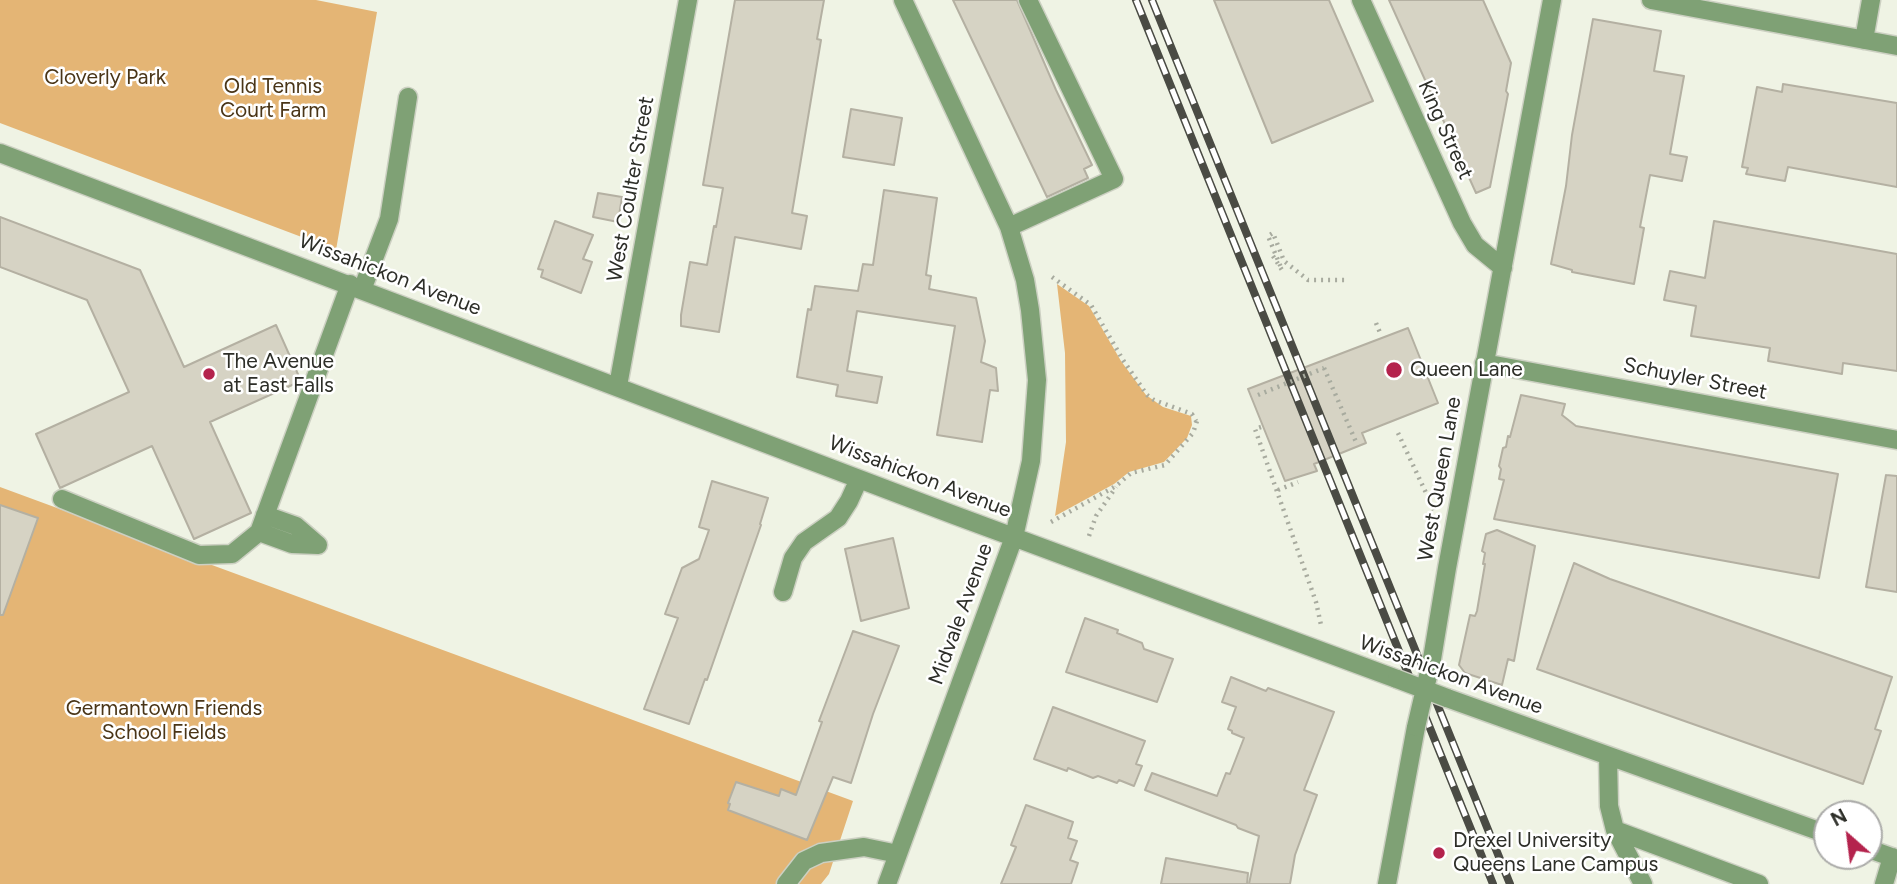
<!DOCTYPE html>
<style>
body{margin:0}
#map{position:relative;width:1897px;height:884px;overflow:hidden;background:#eff3e4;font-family:Figtree,sans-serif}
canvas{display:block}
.north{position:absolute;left:1813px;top:800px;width:70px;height:70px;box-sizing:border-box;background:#fff;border:2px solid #ababa9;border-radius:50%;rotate:332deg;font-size:19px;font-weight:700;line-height:28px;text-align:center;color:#2d2e28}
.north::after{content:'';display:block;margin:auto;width:24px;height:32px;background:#b4234d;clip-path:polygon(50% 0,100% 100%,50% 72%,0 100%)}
</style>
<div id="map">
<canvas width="1897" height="884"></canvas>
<div class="north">N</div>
</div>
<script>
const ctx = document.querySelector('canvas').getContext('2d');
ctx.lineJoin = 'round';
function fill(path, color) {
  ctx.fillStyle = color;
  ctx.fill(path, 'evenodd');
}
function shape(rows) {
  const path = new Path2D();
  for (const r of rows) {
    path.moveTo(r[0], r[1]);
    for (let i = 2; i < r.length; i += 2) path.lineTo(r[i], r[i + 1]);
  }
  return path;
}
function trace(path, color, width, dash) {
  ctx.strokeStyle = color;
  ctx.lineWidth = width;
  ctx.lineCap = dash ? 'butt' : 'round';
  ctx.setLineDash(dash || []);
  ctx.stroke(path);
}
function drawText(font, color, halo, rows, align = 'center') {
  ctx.font = font + ' Figtree,sans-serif';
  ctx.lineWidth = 5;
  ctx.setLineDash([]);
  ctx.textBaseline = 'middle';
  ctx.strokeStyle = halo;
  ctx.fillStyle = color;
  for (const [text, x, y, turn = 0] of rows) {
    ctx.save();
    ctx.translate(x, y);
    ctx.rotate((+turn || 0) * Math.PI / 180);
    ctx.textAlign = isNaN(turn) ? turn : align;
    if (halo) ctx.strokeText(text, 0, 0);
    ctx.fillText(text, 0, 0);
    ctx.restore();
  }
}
fill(shape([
 [0,0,316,0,377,12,336,250,0,123],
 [1057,284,1089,306,1121,361,1146,395,1163,407,1191,416,1192,425,1187,438,1164,462,1129,472,1114,484,1055,516,1066,442,1065,353],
 [0,487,853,801,829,874,821,884,0,884]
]), '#e4b575');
const building = shape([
 [735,0,824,0,817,39,821,40,792,213,807,216,801,249,735,237,719,332,681,326,681,315,690,262,707,265,714,226,716,227,723,188,703,185,735,0],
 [953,0,1017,0,1056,90,1092,165,1084,169,1088,178,1047,197,953,0],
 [1214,0,1329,0,1373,101,1272,143,1214,0],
 [1389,0,1483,0,1511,63,1506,91,1508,94,1490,187,1476,193,1389,0],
 [1593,19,1661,31,1654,71,1684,76,1670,154,1687,157,1682,181,1650,175,1640,227,1644,228,1634,284,1572,272,1572,270,1551,264,1566,186,1572,135,1593,19],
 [1783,84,1897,103,1897,187,1788,167,1785,181,1746,174,1748,168,1742,167,1757,87,1782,92,1783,84],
 [851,109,902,118,894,165,843,157,851,109],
 [884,190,937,198,926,275,931,276,929,289,976,298,985,341,981,362,996,368,998,391,990,390,982,442,937,435,955,326,857,311,847,371,882,377,877,403,836,396,838,385,797,377,808,309,811,310,815,286,858,291,863,264,873,265,884,190],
 [598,193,622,197,618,222,593,217,598,193],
 [0,217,140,270,184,367,276,325,301,381,210,422,251,513,194,539,152,446,60,488,36,434,129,392,87,300,0,267,0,217],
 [555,221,593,235,583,259,592,262,581,293,541,277,543,270,538,269,555,221],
 [1714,221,1897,254,1897,371,1843,363,1842,374,1768,361,1770,348,1691,336,1696,306,1664,300,1670,271,1705,278,1714,221],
 [1408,328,1438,403,1362,433,1366,443,1314,464,1317,471,1285,481,1248,389,1408,328],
 [1521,395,1565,404,1562,415,1576,426,1838,474,1819,578,1494,519,1504,480,1499,479,1501,469,1499,466,1503,448,1506,447,1508,436,1510,437,1521,395],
 [1886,475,1897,476,1897,592,1866,587,1886,475],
 [712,481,768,498,760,524,761,525,707,680,705,679,689,724,644,709,678,618,665,614,682,568,699,559,709,530,699,527,712,481],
 [0,505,38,518,3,615,0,615,0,505],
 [1497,530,1535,546,1514,661,1508,659,1502,685,1465,673,1459,665,1470,615,1475,616,1477,611,1485,564,1483,564,1485,553,1482,551,1486,534,1497,530],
 [893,538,909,608,861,621,845,549,893,538],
 [1574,563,1610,579,1892,677,1875,729,1881,731,1863,784,1537,669,1574,563],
 [1085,618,1118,630,1117,633,1142,643,1144,649,1173,659,1157,702,1066,672,1085,618],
 [853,631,899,646,873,714,851,783,833,777,807,840,728,810,730,804,728,803,736,782,779,796,781,789,796,795,822,722,819,721,853,631],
 [1231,677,1266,691,1268,688,1334,712,1304,790,1317,795,1295,855,1290,884,1249,884,1259,836,1238,828,1236,825,1145,790,1152,773,1217,796,1226,773,1230,774,1244,738,1232,733,1232,731,1228,729,1236,707,1222,702,1231,677],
 [1053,707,1145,741,1136,764,1142,766,1134,786,1119,780,1117,783,1098,776,1093,778,1068,768,1067,771,1034,759,1053,707],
 [1026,805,1073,822,1068,838,1077,841,1070,860,1078,863,1071,884,1001,884,1016,847,1011,845,1026,805],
 [1166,858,1248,873,1247,884,1161,884,1166,858]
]);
fill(building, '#d6d3c4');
trace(building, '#b4b0a2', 2);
const minor = shape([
 [1361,0,1462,223,1475,245,1503,268],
 [1651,0,1897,46],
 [1864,40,1871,0],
 [0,153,954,515,1397,679],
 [1009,227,1114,179,1028,0],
 [362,290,389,219,408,97],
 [1484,363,1897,440],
 [618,386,688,0],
 [62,499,199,555,232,554,259,532,350,284],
 [265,515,296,526,318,545],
 [259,532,292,544,318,545],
 [783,592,793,558,804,542,838,518,849,501,859,479],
 [1432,659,1447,568,1552,0],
 [1447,698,1827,834],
 [1608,756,1609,806,1615,830],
 [1869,849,1897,859],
 [786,884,804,861,821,853,864,847,898,854],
 [887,884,1014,537,1031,461,1037,380,1030,310,1025,280,1009,227,903,0],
 [1387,884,1416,727],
 [1643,884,1615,830,1759,884],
 [1884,884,1892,857]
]);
trace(minor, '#ccd0c2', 21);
trace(shape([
 [1273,256,1282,270,1268,236,1273,233,1284,261,1308,280,1345,280],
 [1052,277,1091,305,1123,360,1147,395,1154,400,1192,414,1196,421],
 [1376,323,1381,335],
 [1324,368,1356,442],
 [1261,427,1255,429,1316,602,1321,625],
 [1398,433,1434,510],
 [1278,490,1298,482],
 [1051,522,1116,486,1131,473,1165,465,1193,433,1197,421],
 [1089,536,1096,516,1116,487]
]), '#a8ab9f', 4.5, [2, 5]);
trace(minor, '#7fa175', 18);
const rail = shape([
 [1136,0,1493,884],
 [1152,0,1510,884]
]);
trace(rail, '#4a4b44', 8);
trace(rail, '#fff', 5, [16]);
const minorBridge = shape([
 [1397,679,1447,698],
 [1416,727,1432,659]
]);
trace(minorBridge, '#ccd0c2', 21, []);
trace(shape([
 [1258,395,1324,368]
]), '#a8ab9f', 4.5, [2, 5]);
trace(minorBridge, '#7fa175', 18);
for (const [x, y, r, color] of [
 [1394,370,9,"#b4234d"],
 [209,374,7,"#b4234d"],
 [1439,853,7,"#b4234d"]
]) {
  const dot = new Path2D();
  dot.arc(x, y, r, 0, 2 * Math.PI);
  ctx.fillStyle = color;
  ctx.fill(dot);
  trace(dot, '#fff', 2.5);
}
drawText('21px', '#4a3517', '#fff', [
 ["Cloverly Park",105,78],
 ["Old Tennis",273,87],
 ["Court Farm",273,111],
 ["Germantown Friends",164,709],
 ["School Fields",164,733]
]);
drawText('21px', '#2d2e28', '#fff', [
 ["King Street",1445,130,66],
 ["West Coulter Street",631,189,-80],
 ["Wissahickon Avenue",390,275,21],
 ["Schuyler Street",1695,379,11],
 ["Wissahickon Avenue",920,477,21],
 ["West Queen Lane",1440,479,-80],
 ["Midvale Avenue",961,614,-70],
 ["Wissahickon Avenue",1451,675,20]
]);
drawText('21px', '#2d2e28', '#fff', [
 ["The Avenue",223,362],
 ["at East Falls",223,386],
 ["Queen Lane",1410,370],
 ["Drexel University",1453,841],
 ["Queens Lane Campus",1453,865]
], 'left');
</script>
